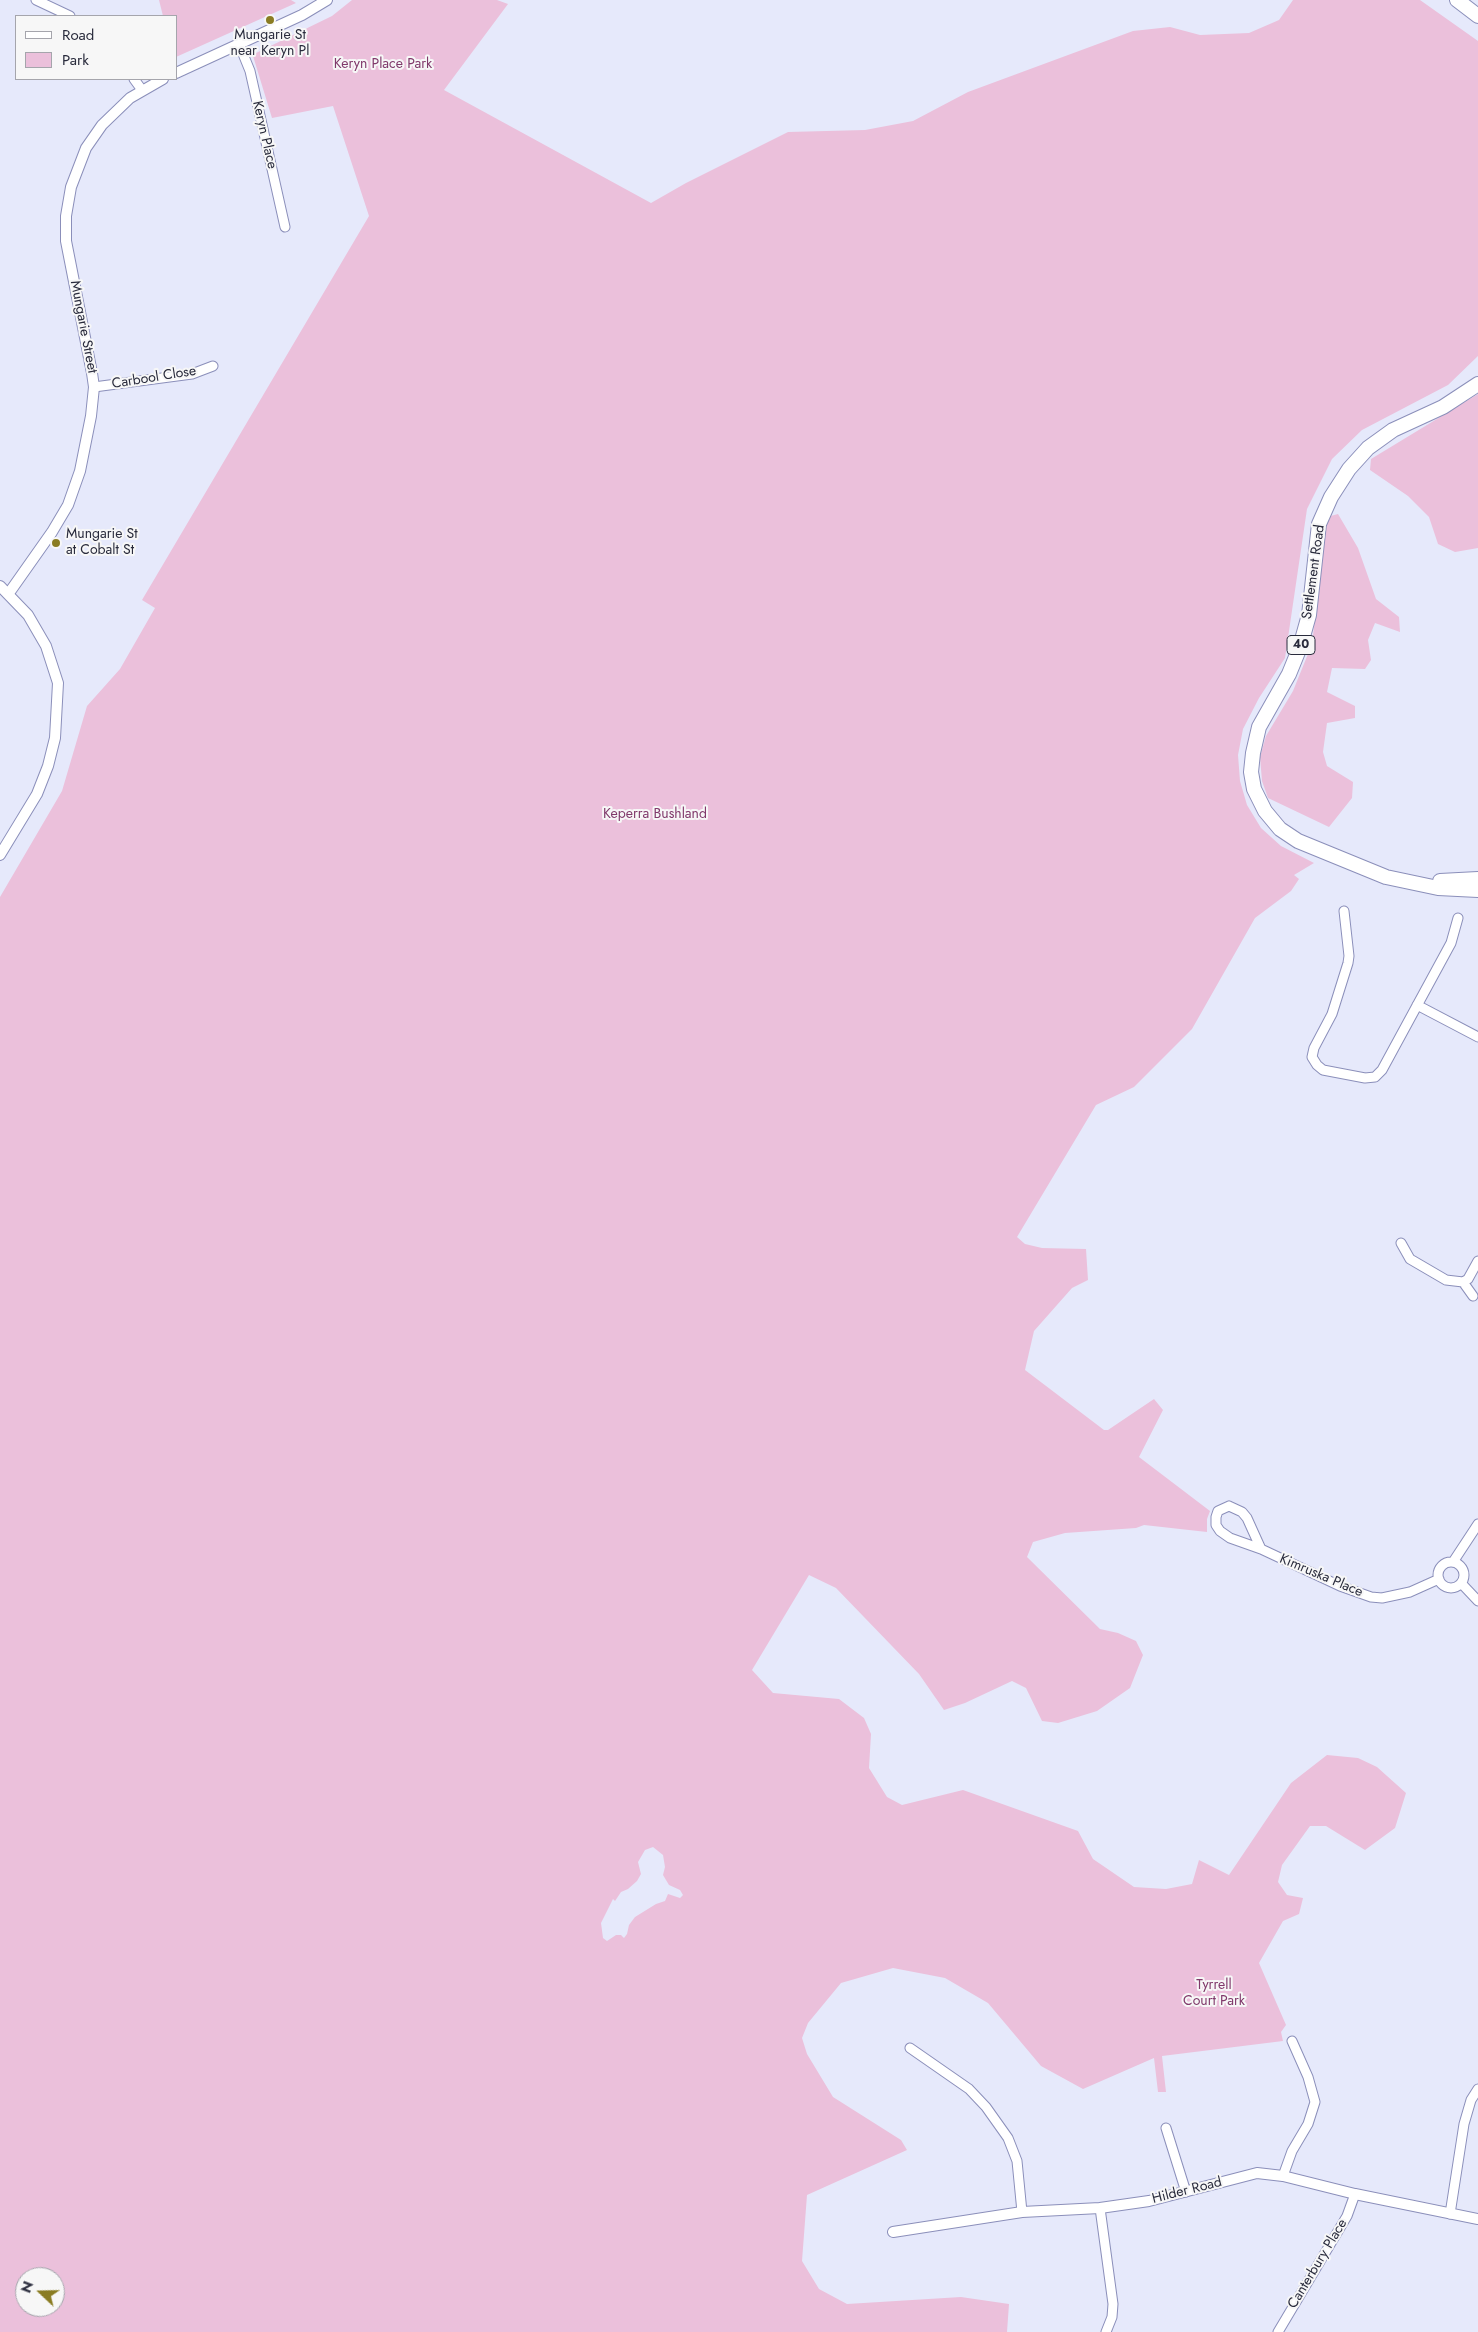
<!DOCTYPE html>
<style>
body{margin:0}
#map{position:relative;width:1478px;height:2332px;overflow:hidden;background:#e6e9fb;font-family:Jost,sans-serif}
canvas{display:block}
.legend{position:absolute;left:15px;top:15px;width:162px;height:65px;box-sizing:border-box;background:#f7f7f7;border:1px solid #a5a5ac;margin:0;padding:6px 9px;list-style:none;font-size:15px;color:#292b3c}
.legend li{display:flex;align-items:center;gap:10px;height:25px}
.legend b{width:25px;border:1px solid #a5a5ac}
.north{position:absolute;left:15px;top:2267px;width:50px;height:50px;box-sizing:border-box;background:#f7f7f7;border:1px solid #a5a5ac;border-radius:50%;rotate:291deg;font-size:14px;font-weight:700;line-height:20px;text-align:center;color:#292b3c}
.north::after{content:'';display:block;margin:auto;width:18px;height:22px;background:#8a7c22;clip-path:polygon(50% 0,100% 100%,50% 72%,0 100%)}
</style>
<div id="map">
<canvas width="1478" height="2332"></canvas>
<ul class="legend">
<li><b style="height:6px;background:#fff"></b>Road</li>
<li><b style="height:14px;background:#ebc0db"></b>Park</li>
</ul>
<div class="north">N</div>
</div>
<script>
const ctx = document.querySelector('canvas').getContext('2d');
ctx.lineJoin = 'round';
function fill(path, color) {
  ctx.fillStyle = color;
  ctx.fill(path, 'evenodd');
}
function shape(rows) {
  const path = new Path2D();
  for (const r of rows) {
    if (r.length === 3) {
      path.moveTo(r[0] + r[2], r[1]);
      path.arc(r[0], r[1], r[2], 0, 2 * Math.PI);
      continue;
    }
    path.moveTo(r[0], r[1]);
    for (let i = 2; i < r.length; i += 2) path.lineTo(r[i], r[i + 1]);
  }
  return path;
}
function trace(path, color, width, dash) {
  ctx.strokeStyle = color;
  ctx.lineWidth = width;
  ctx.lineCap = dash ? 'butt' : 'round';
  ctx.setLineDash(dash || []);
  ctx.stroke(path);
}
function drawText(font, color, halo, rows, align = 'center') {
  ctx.font = font + ' Jost,sans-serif';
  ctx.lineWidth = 4;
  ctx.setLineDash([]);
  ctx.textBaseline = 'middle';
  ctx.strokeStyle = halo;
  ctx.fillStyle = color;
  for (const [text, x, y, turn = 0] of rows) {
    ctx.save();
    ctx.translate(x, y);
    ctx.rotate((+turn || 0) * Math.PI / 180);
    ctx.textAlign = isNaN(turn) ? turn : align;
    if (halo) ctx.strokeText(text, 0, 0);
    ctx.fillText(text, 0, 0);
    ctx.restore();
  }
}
fill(shape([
 [159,0,291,0,296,3,176,57,176,16,163,16],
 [352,0,497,0,508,4,444,90,651,203,686,183,788,132,865,130,913,121,968,92,1133,31,1170,27,1200,35,1249,33,1279,20,1293,0,1420,0,1478,41,1478,356,1448,385,1362,430,1332,459,1307,509,1285,658,1259,698,1243,729,1238,755,1240,781,1247,805,1261,828,1281,846,1314,863,1294,875,1299,879,1291,891,1255,918,1192,1029,1134,1087,1096,1105,1017,1237,1025,1244,1042,1248,1086,1249,1088,1280,1072,1288,1034,1331,1025,1370,1104,1430,1108,1430,1154,1399,1163,1410,1139,1457,1210,1511,1207,1519,1207,1532,1144,1525,1136,1528,1065,1533,1033,1542,1027,1557,1100,1629,1118,1633,1136,1641,1143,1655,1130,1688,1097,1711,1058,1723,1042,1721,1026,1688,1012,1681,965,1703,944,1710,919,1674,836,1588,809,1575,752,1670,773,1693,839,1699,864,1718,871,1734,869,1768,887,1797,902,1805,963,1790,1078,1831,1093,1859,1134,1887,1166,1889,1192,1884,1199,1860,1229,1875,1291,1783,1327,1755,1358,1758,1377,1767,1406,1793,1395,1828,1365,1850,1326,1826,1310,1826,1282,1865,1278,1882,1287,1895,1303,1898,1299,1914,1283,1921,1259,1963,1286,2025,1281,2032,1283,2041,1162,2056,1166,2092,1158,2092,1154,2058,1083,2089,1041,2066,988,2003,945,1978,893,1968,841,1983,808,2023,802,2038,807,2054,833,2097,901,2140,907,2150,807,2195,802,2261,819,2289,847,2304,961,2297,1009,2304,1007,2332,0,2332,0,897,62,791,87,706,120,669,155,608,142,600,369,216,333,106,272,118,253,56,254,54,332,16],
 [653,1847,663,1855,665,1867,663,1875,669,1885,680,1890,683,1895,680,1898,668,1894,665,1901,656,1904,635,1917,629,1925,627,1934,624,1938,621,1935,616,1935,607,1941,603,1938,601,1923,613,1899,615,1901,621,1892,628,1889,637,1881,641,1874,638,1862,645,1850],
 [25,2277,55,2277,55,2307,25,2307],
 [1478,394,1478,548,1455,552,1438,544,1429,517,1408,496,1370,470,1371,459],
 [1338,514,1358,548,1376,599,1399,617,1400,632,1375,623,1368,640,1371,660,1365,669,1332,668,1327,692,1355,706,1355,718,1327,723,1323,752,1327,766,1353,782,1352,798,1329,827,1268,798,1262,781,1260,757,1266,736,1293,691,1312,644,1327,517]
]), '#ebc0db');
const minor = shape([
 [36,0,70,16],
 [239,44,250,71,285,227],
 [134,79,142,90],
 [94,387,192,374,213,366],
 [1344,911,1349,956,1348,963,1332,1014,1314,1048,1312,1057,1317,1065,1323,1070,1365,1078,1375,1077,1382,1070,1451,943,1458,918],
 [1417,1005,1478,1037],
 [1401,1243,1410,1259,1446,1280,1463,1282,1468,1279,1478,1261],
 [1463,1282,1473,1296],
 [1229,1506,1242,1512,1247,1518,1261,1549,1230,1538,1220,1531,1216,1525,1216,1517,1218,1511,1229,1506],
 [1261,1549,1340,1586,1371,1597,1382,1598,1410,1592,1439,1579],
 [1453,1562,1478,1524],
 [1451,1575,13],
 [1461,1583,1478,1601],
 [910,2048,969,2089,986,2107,1008,2138,1017,2161,1022,2212],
 [1166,2128,1186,2192],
 [1283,2176,1292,2151,1308,2124,1315,2102,1308,2077,1292,2041],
 [1100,2208,1113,2304,1112,2317,1106,2332],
 [1450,2214,1464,2124,1471,2100,1478,2089],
 [1278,2332,1347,2216,1355,2194]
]);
const tertiary = shape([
 [176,73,302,15,327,0],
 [0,586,28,615,46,646,58,683,55,738,48,766,37,794,0,855],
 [9,593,52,532,68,505,80,471,91,416,94,387,92,373,66,241,66,216,71,187,86,148,102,125,130,98,163,79],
 [893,2232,1022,2212,1100,2208,1149,2201,1257,2173,1283,2176,1355,2194,1478,2219]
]);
const primary = shape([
 [1457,0,1478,16],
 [1478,384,1443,407,1393,430,1368,448,1349,469,1331,497,1319,524,1309,615,1300,647,1289,674,1259,727,1253,753,1251,772,1254,789,1265,811,1280,829,1298,841,1386,877,1438,888,1478,890],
 [1440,881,1478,879]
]);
trace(minor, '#8b8fba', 11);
trace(tertiary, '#8b8fba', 12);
trace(primary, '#8b8fba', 16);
trace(minor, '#fff', 9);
trace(tertiary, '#fff', 10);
trace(primary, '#fff', 14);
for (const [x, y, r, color] of [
 [270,20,5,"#8a7c22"],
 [56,543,5,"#8a7c22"]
]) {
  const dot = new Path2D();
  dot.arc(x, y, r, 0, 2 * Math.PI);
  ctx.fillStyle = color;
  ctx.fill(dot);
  trace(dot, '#f7f7f7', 2);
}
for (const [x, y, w] of [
 [1301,645,28]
]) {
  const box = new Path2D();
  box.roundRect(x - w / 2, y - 9.5, w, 19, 4);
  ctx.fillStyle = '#f7f7f7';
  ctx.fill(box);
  trace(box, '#292b3c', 1);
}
drawText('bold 12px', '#292b3c', null, [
 ["40",1301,645]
]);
drawText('14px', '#292b3c', '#f7f7f7', [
 ["Mungarie St",270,36],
 ["near Keryn Pl",270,52],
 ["Mungarie St",66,535,"left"],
 ["at Cobalt St",66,551,"left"]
]);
drawText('14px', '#80396b', '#f7f7f7', [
 ["Keryn Place Park",383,65],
 ["Keperra Bushland",655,815],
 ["Tyrrell",1214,1986],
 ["Court Park",1214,2002]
]);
drawText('14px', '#292b3c', '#f7f7f7', [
 ["Keryn Place",264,135,77],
 ["Mungarie Street",83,327,79],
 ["Carbool Close",154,378,-9],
 ["Settlement Road",1314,572,-82],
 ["Kimruska Place",1321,1576,23],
 ["Hilder Road",1187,2191,-14],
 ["Canterbury Place",1318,2264,-59]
]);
</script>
